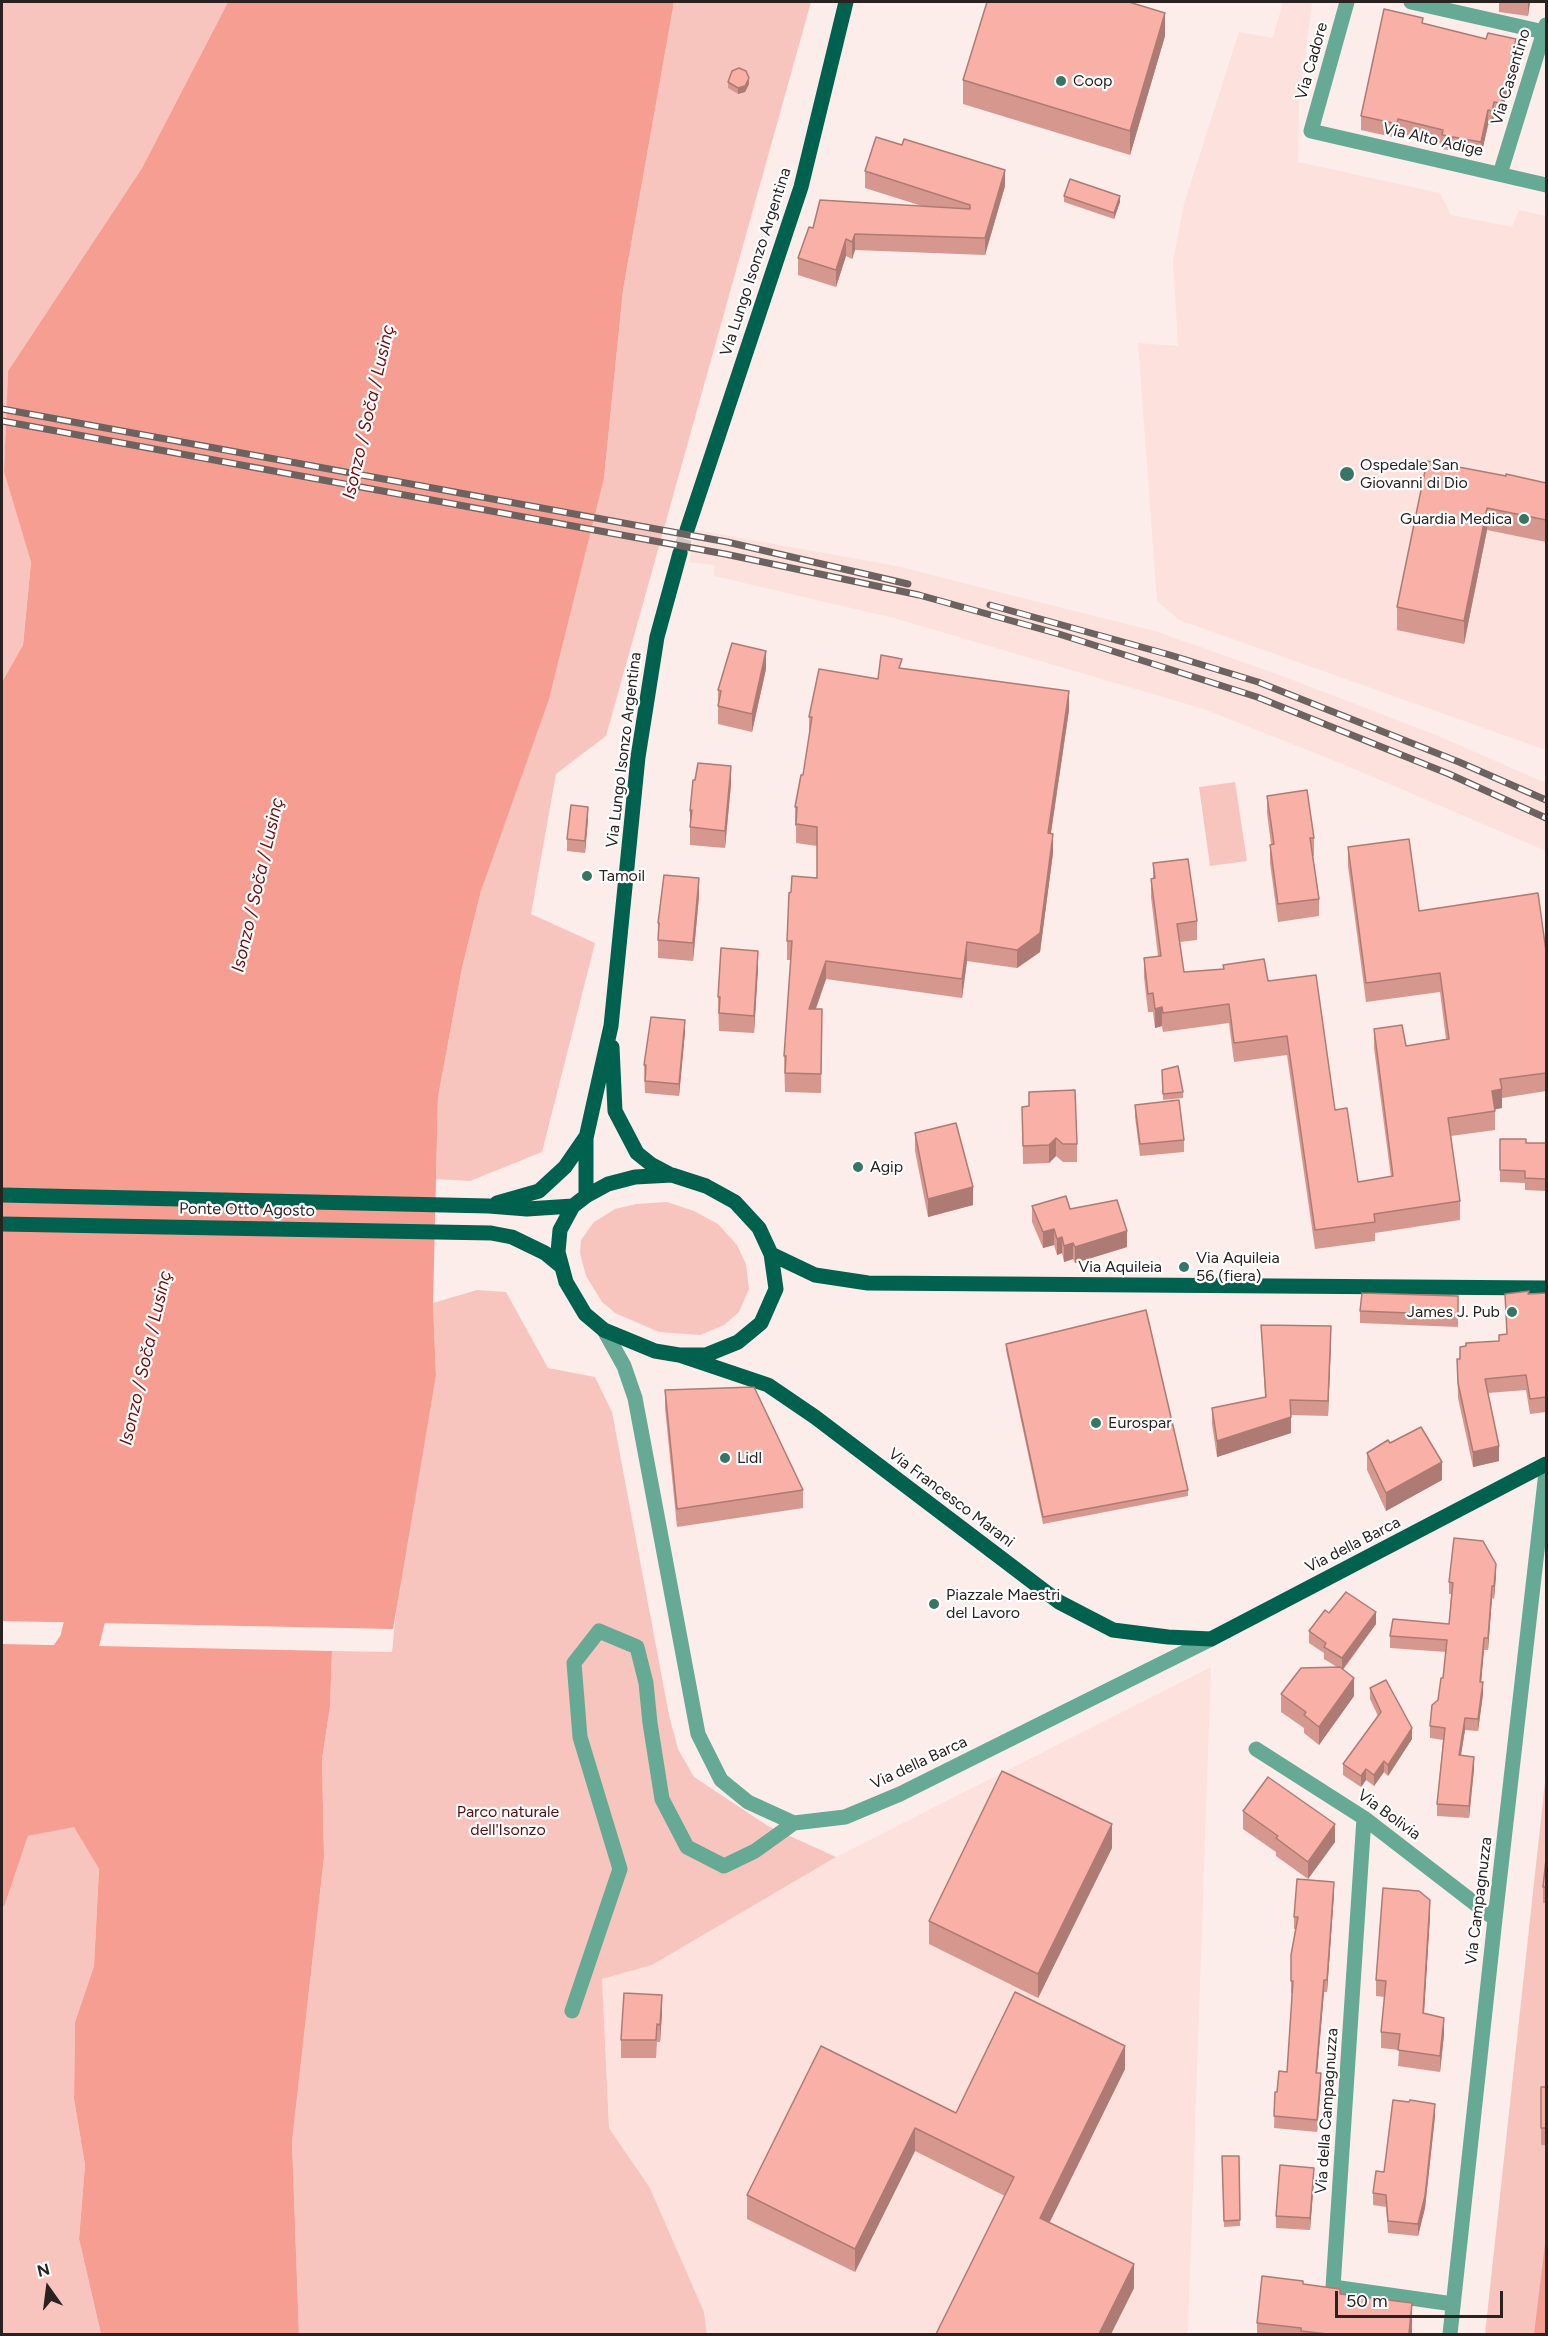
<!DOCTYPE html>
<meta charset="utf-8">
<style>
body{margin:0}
#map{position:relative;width:1548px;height:2336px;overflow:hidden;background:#fcedeb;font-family:Figtree,sans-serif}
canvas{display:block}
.frame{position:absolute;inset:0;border:3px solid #2a2220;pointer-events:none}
.north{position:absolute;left:18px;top:2258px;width:60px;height:60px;-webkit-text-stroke:4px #fff;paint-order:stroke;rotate:346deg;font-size:16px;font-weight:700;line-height:24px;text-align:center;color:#2a2220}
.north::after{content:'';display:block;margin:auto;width:21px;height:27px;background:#2a2220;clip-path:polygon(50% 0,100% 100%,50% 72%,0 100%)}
.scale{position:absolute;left:1335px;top:2291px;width:168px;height:27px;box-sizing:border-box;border:3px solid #2a2220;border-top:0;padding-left:8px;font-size:18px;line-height:21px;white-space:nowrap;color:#2a2220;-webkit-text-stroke:4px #fff;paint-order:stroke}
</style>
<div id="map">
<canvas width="1548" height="2336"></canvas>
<div class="frame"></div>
<div class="north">N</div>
<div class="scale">50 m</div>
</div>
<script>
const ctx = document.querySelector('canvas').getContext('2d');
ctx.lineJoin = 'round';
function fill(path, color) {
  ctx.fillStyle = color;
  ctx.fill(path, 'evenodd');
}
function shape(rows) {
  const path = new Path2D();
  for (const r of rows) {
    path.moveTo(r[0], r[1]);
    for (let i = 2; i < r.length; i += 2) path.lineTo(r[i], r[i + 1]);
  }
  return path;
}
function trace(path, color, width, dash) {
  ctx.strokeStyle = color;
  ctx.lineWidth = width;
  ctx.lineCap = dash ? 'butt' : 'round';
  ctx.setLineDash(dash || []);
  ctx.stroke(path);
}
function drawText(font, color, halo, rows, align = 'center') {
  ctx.font = font + ' Figtree,sans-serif';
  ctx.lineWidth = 4.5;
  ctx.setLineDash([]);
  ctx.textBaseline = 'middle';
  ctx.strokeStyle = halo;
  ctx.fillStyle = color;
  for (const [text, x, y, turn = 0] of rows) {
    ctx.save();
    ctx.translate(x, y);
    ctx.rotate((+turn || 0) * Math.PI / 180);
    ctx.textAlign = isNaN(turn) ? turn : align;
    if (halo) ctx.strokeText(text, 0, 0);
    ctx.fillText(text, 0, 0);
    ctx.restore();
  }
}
fill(shape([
 [1283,2,1312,2,1299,105,1298,162,1440,193,1451,215,1512,227,1519,210,1546,216,1546,750,1179,620,1157,601,1138,343,1178,346,1173,261,1184,204,1239,32,1273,38],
 [696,530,897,566,1026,599,1158,632,1285,677,1436,735,1546,783,1546,851,1345,765,1204,709,894,618,714,576,714,565,689,562],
 [1211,1667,1188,2330,1186,2334,707,2334,704,2312,650,2188,609,2128,602,1979,652,1965,836,1857]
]), '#fce1dd');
fill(shape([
 [2,2,228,2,142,168,8,371,4,472,31,561,23,645,2,682],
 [674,2,811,2,606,736,556,774,531,914,595,943,542,1152,470,1181,436,1179,438,1097,462,968,481,891,604,478,623,290],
 [1235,782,1247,861,1210,866,1199,787],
 [667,1202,694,1211,718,1224,737,1245,746,1264,749,1289,739,1312,724,1325,700,1335,659,1332,615,1313,602,1302,586,1276,580,1253,581,1240,594,1222,615,1209,636,1204],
 [477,1290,506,1292,548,1368,595,1377,612,1412,669,1715,678,1749,694,1777,768,1826,836,1857,652,1965,602,1979,609,2128,650,2188,704,2312,707,2334,299,2334,292,2142,324,1857,322,1759,330,1707,332,1651,392,1652,399,1585,436,1376,433,1303],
 [1546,1773,1546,2334,1485,2334,1514,2066],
 [74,1826,99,1869,94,1966,75,2022,74,2099,85,2165,79,2239,101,2334,2,2334,2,1909,5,1904,28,1836]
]), '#f7c5be');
fill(shape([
 [228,2,674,2,623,290,604,478,549,699,481,891,462,968,438,1097,433,1303,436,1376,393,1629,2,1621,2,682,23,645,31,562,4,472,8,371,142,168],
 [2,1644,332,1651,330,1707,322,1759,324,1857,292,2142,299,2334,101,2334,79,2239,85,2165,74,2099,75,2022,94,1966,99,1869,74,1827,28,1836,5,1904,2,1909],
 [1546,2236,1546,2334,1534,2334]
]), '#f79e92');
trace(shape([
 [2,1741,14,1738,79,1644,97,1570]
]), '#f79e92', 40);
trace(shape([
 [680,553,687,530]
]), '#d2c4c2', 15, [15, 8]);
trace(shape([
 [1347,2,1311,131,1546,185],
 [1411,2,1544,32],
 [1500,174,1546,25],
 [604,1330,624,1366,635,1398,698,1734,721,1780,748,1802,794,1823,845,1817,900,1794,1211,1639],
 [1256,1749,1364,1818,1495,1919],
 [1364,1818,1333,2287,1453,2304],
 [572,2011,620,1869,580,1737,574,1663,599,1631,637,1647,646,1683,650,1723,662,1799,687,1847,724,1866,755,1851,794,1823],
 [1450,2334,1495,1919,1546,1472]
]), '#66a994', 15);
trace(shape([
 [687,530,801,187,846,2],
 [612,1047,615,1111,637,1153,652,1165,669,1174],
 [672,1175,706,1186,735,1202,759,1228,771,1254,776,1289,761,1323,738,1342,706,1355,679,1355,655,1351,604,1330,585,1314,566,1282,558,1252,560,1230,573,1206,586,1196,608,1184,635,1177,672,1175],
 [2,1195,489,1206,527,1209,573,1206],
 [586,1196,586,1138,611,1026,638,757,657,637,680,553],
 [497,1203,539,1191,565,1167,585,1138],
 [2,1224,491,1233,512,1237,545,1253,562,1267],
 [771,1254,815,1275,868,1283,1546,1288],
 [679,1355,768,1385,815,1417,1059,1602,1113,1630,1168,1637,1211,1639,1546,1464]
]), '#00624e', 15);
const rail = shape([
 [2,409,727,542,908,584],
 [2,421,725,554,919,595,1059,634,1257,697,1449,774,1546,818],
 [990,605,1170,655,1258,682,1459,762,1546,800]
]);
trace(rail, '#6c6260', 7);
trace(rail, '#fff', 4.5, [14]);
fill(shape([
 [1499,2,1530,2,1528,16,1499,12],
 [1423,24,1516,53,1501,117,1494,116,1492,125,1488,125,1481,156,1442,149,1442,144,1398,133,1397,138,1361,130,1361,116],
 [1165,36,1130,155,963,104,963,80],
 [728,82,749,84,745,92,738,94,728,88],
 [865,171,1005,186,985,255,855,250,852,259,846,256,836,287,798,275,798,258,813,228,922,206,865,188],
 [1064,196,1120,202,1114,219,1064,202],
 [1506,476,1546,483,1546,542,1487,530,1464,644,1397,630,1397,607],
 [766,669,752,732,718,724,718,690],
 [902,669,1069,710,1051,833,1053,853,1040,952,1017,968,967,961,962,998,826,979,816,1009,822,1009,821,1093,785,1092,784,1056,791,960,787,960,787,941,791,892,817,878,817,846,796,843,796,826,795,826,795,807,803,775,809,735,809,717],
 [731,784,725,848,690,845,690,811],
 [1267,796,1314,838,1314,856,1313,856,1319,899,1319,916,1278,922,1270,863,1270,845,1271,844,1267,813],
 [588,819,585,853,567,851,567,839],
 [1348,847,1419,911,1546,951,1546,1091,1502,1098,1502,1108,1495,1109,1495,1130,1451,1136,1460,1201,1460,1220,1375,1233,1375,1241,1315,1249,1287,1055,1234,1062,1229,1023,1163,1032,1162,1026,1155,1028,1153,1012,1148,1012,1144,977,1144,958,1158,956,1151,897,1151,879,1153,878,1153,863,1197,921,1197,940,1180,942,1184,972,1223,969,1223,965,1268,981,1335,1110,1358,1182,1391,1177,1374,1048,1374,1029,1406,1046,1446,1039,1440,992,1366,1002,1348,866],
 [699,896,693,961,658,958,658,923],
 [758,969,754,1033,719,1031,718,997],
 [685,1032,679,1096,645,1093,644,1065],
 [1162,1070,1183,1092,1183,1098,1163,1100],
 [1135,1105,1184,1140,1184,1152,1140,1156,1135,1117],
 [1022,1107,1077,1144,1077,1162,1063,1162,1056,1156,1049,1163,1023,1164],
 [915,1133,973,1205,928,1217,915,1151],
 [1500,1139,1526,1143,1546,1143,1546,1191,1525,1190,1525,1183,1500,1182],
 [1032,1206,1070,1209,1127,1247,1075,1263,1073,1259,1064,1262,1062,1253,1057,1255,1054,1245,1043,1248,1032,1222],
 [1546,1293,1546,1412,1530,1414,1526,1390,1488,1393,1499,1461,1473,1467,1458,1398,1457,1359,1460,1359,1499,1341,1506,1334,1529,1294],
 [1458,1296,1458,1327,1360,1323,1360,1311],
 [1261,1325,1331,1342,1328,1416,1291,1415,1291,1433,1217,1457,1212,1424,1212,1408,1265,1397],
 [1006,1344,1188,1490,1188,1496,1043,1524,1006,1350],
 [665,1390,803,1490,803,1508,677,1527,665,1408],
 [1390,1443,1442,1480,1386,1511,1367,1470,1367,1453],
 [1496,1576,1494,1599,1492,1598,1488,1650,1484,1650,1481,1682,1483,1694,1478,1731,1465,1730,1461,1755,1474,1769,1469,1818,1437,1816,1437,1804,1443,1740,1430,1738,1430,1726,1438,1700,1443,1678,1446,1652,1390,1648,1390,1636,1449,1624,1451,1594,1449,1594,1449,1582],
 [1329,1613,1376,1624,1343,1670,1354,1696,1319,1745,1304,1733,1304,1728,1281,1712,1281,1694,1337,1667,1324,1659,1324,1653,1309,1643,1309,1631],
 [1370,1688,1412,1739,1388,1776,1384,1772,1374,1786,1366,1780,1361,1787,1343,1775,1343,1764,1378,1716,1370,1699],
 [1243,1811,1335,1842,1308,1879,1276,1856,1276,1852,1243,1829],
 [1112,1848,1038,1998,929,1944,929,1921],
 [1546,1859,1546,1903,1543,1903,1543,1887],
 [1334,1894,1327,1992,1324,1992,1317,2073,1321,2085,1317,2132,1274,2128,1275,2092,1277,2092,1287,2072,1292,1993,1291,1993,1291,1955,1296,1929,1294,1929,1294,1917],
 [1430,1916,1424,2013,1444,2034,1440,2072,1398,2066,1399,2050,1381,2048,1381,2032,1385,1997,1376,1996,1376,1980],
 [662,2013,660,2042,657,2042,656,2058,621,2058,621,2040],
 [821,2046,956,2113,1125,2069,1049,2223,1134,2288,1111,2334,936,2334,1005,2196,915,2151,855,2272,747,2219,747,2195],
 [1541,2087,1546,2087,1546,2145,1541,2145],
 [1435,2116,1425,2208,1418,2236,1388,2233,1386,2207,1373,2205,1373,2193,1384,2172],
 [1222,2156,1239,2156,1240,2226,1224,2227],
 [1314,2180,1310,2230,1276,2228,1276,2216],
 [1303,2284,1340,2295,1412,2326,1412,2334,1257,2334,1257,2323]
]), '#d6978f');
fill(shape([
 [1528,2,1530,2,1528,16],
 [1165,13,1165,36,1130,155,1130,131],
 [1516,39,1516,53,1501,117,1501,103],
 [749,78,749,84,745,92,738,94,738,88],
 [1494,102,1494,116,1492,125,1492,111],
 [1488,110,1488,125,1481,156,1481,142],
 [1398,119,1398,133,1397,138,1397,124],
 [1005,170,1005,186,985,255,985,238],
 [1120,196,1120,202,1114,219,1114,213],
 [855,234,855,250,852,259,852,242],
 [846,239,846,256,836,287,836,270],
 [1487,508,1487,530,1464,644,1464,621],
 [766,651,766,669,752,732,752,714],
 [1069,691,1069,710,1048,852,1048,833],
 [731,766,731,784,725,848,725,831],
 [588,807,588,819,585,853,585,841],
 [692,810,690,829,690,811],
 [1053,834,1053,853,1040,952,1017,968,1017,950],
 [699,878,699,896,693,961,693,943],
 [967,942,967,961,962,998,962,979],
 [758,951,758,969,754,1033,754,1016],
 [826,961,826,979,809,1028,809,1009],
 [1162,1007,1162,1026,1155,1028,1155,1009],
 [685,1020,685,1032,679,1096,679,1084],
 [1502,1089,1502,1108,1492,1110,1492,1091],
 [1056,1138,1056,1156,1049,1163,1049,1145],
 [973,1187,973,1205,928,1217,928,1199],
 [1054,1229,1054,1245,1043,1248,1043,1232],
 [1127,1231,1127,1247,1075,1263,1075,1247],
 [1062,1237,1062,1253,1057,1255,1057,1239],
 [1073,1243,1073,1259,1064,1262,1064,1246],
 [1331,1326,1331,1342,1328,1416,1328,1401],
 [1291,1417,1291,1433,1217,1457,1217,1441],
 [1499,1446,1499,1461,1473,1467,1473,1452],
 [1442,1462,1442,1480,1386,1511,1386,1493],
 [1496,1564,1496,1576,1494,1599,1494,1586],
 [1492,1586,1492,1598,1488,1650,1488,1638],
 [1376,1612,1376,1624,1342,1670,1342,1658],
 [1484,1638,1484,1650,1480,1694,1480,1682],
 [1354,1678,1354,1696,1319,1745,1319,1727],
 [1483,1682,1483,1694,1478,1731,1478,1719],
 [1465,1718,1465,1730,1459,1767,1459,1755],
 [1412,1728,1412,1739,1388,1776,1388,1765],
 [1474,1757,1474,1769,1469,1818,1469,1806],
 [1384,1761,1384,1772,1374,1786,1374,1775],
 [1366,1769,1366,1780,1361,1787,1361,1776],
 [1112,1824,1112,1848,1038,1998,1038,1974],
 [1335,1824,1335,1842,1308,1879,1308,1862],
 [1334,1882,1334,1894,1327,1992,1327,1980],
 [1430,1900,1430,1916,1423,2029,1423,2013],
 [1324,1980,1324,1992,1316,2085,1316,2073],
 [662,1995,662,2013,660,2042,660,2025],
 [1444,2018,1444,2034,1440,2072,1440,2056],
 [1125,2046,1125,2069,1040,2242,1040,2218],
 [1321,2073,1321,2085,1317,2132,1317,2120],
 [1435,2104,1435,2116,1425,2208,1418,2236,1418,2224],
 [915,2128,915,2151,855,2272,855,2249],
 [1314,2168,1314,2180,1310,2230,1310,2218],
 [1134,2264,1134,2288,1111,2334,1099,2334],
 [1412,2303,1412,2334,1409,2334]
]), '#ae7b74');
const building = shape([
 [987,2,1129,2,1165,13,1130,131,963,80,987,2],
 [1384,9,1423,18,1422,23,1486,39,1488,33,1516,39,1501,103,1494,102,1492,111,1488,110,1481,142,1442,135,1443,130,1398,119,1397,124,1361,116,1384,9],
 [739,68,746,71,749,78,745,86,738,88,728,82,732,71,739,68],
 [876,137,902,145,904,139,1005,170,985,238,855,234,852,242,846,239,836,270,798,258,809,227,813,228,820,200,970,209,970,205,865,171,876,137],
 [1070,179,1120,196,1114,213,1064,196,1070,179],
 [1427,461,1506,476,1506,474,1546,483,1546,520,1487,508,1464,621,1397,607,1427,461],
 [732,643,766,651,752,714,718,706,721,691,718,690,732,643],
 [881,655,902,659,899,668,1069,691,1048,833,1053,834,1040,933,1017,950,967,942,962,979,826,961,809,1009,822,1009,821,1074,785,1073,786,1056,784,1056,792,941,787,941,789,893,791,892,792,876,817,878,817,827,796,824,797,807,795,807,801,775,803,775,812,717,809,717,819,669,878,679,881,655],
 [698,763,731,766,725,831,690,827,692,810,690,811,693,780,695,780,698,763],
 [1307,790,1314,838,1310,838,1319,899,1278,904,1270,845,1274,844,1267,796,1307,790],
 [571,805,588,807,585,841,567,839,571,805],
 [1409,839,1419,911,1538,893,1546,951,1546,1073,1500,1079,1502,1089,1492,1091,1495,1111,1448,1118,1460,1201,1374,1214,1375,1222,1315,1230,1287,1036,1234,1043,1229,1004,1163,1013,1162,1007,1155,1009,1153,993,1148,994,1144,958,1161,956,1151,879,1155,878,1153,863,1188,859,1197,921,1177,924,1184,972,1224,969,1223,965,1264,959,1268,981,1316,975,1335,1110,1347,1108,1358,1182,1393,1176,1374,1029,1402,1025,1406,1046,1449,1039,1440,973,1366,983,1348,847,1409,839],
 [664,875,699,878,693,943,658,940,659,923,658,923,664,875],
 [721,948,758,951,754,1016,719,1013,720,997,718,997,721,948],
 [651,1017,685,1020,679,1084,645,1081,646,1065,644,1065,651,1017],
 [1178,1066,1183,1092,1163,1094,1162,1070,1178,1066],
 [1075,1090,1077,1144,1063,1144,1056,1138,1049,1145,1023,1146,1022,1107,1029,1106,1029,1092,1075,1090],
 [1179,1100,1184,1140,1140,1144,1135,1105,1179,1100],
 [956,1123,973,1187,928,1199,915,1133,956,1123],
 [1500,1139,1526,1139,1526,1143,1546,1143,1546,1179,1525,1178,1525,1171,1500,1170,1500,1139],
 [1066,1196,1070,1209,1117,1200,1127,1231,1075,1247,1073,1243,1064,1246,1062,1237,1057,1239,1054,1229,1043,1232,1032,1206,1066,1196],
 [1529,1291,1528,1294,1546,1293,1546,1397,1530,1399,1526,1375,1485,1379,1499,1446,1473,1452,1458,1383,1457,1359,1460,1359,1460,1347,1466,1346,1466,1343,1499,1341,1499,1335,1507,1334,1505,1294,1529,1291],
 [1362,1293,1458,1296,1458,1315,1360,1311,1362,1293],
 [1146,1310,1188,1490,1043,1517,1006,1344,1146,1310],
 [1261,1325,1331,1326,1328,1401,1290,1400,1291,1417,1217,1441,1212,1408,1266,1397,1261,1325],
 [754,1387,803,1490,677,1509,665,1390,754,1387],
 [1421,1427,1442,1462,1386,1493,1367,1453,1388,1440,1390,1443,1421,1427],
 [1454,1538,1483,1541,1496,1564,1494,1586,1492,1586,1488,1638,1484,1638,1480,1682,1483,1682,1478,1719,1465,1718,1459,1755,1474,1757,1469,1806,1437,1804,1445,1728,1430,1726,1432,1705,1438,1700,1441,1678,1443,1678,1447,1640,1390,1636,1393,1619,1449,1624,1453,1583,1449,1582,1454,1538],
 [1346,1592,1376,1612,1342,1658,1324,1647,1326,1643,1309,1631,1325,1610,1329,1613,1346,1592],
 [1340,1667,1354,1678,1319,1727,1304,1715,1306,1712,1281,1694,1301,1668,1340,1667],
 [1386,1680,1412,1728,1388,1765,1384,1761,1374,1775,1366,1769,1361,1776,1343,1764,1381,1712,1370,1688,1386,1680],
 [1002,1771,1112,1824,1038,1974,929,1921,1002,1771],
 [1268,1777,1335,1824,1308,1862,1276,1838,1278,1836,1243,1811,1268,1777],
 [1546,1859,1546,1887,1543,1887,1546,1859],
 [1297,1879,1334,1882,1327,1980,1324,1980,1316,2073,1321,2073,1317,2120,1274,2116,1275,2092,1277,2092,1279,2071,1287,2072,1293,1981,1291,1981,1291,1955,1298,1917,1294,1917,1297,1879],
 [1383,1888,1419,1891,1430,1900,1423,2013,1444,2018,1440,2056,1398,2050,1400,2034,1381,2032,1386,1981,1376,1980,1383,1888],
 [1015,1992,1125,2046,1040,2218,1134,2264,1099,2334,936,2334,1014,2177,915,2128,855,2249,747,2195,821,2046,956,2113,1015,1992],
 [624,1993,662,1995,660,2025,657,2024,656,2040,621,2040,624,1993],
 [1541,2087,1546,2087,1546,2128,1541,2128,1541,2087],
 [1393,2100,1409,2102,1410,2100,1435,2104,1425,2196,1418,2224,1388,2221,1386,2195,1373,2193,1376,2171,1384,2172,1393,2100],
 [1222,2156,1239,2156,1240,2220,1224,2221,1222,2156],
 [1280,2165,1314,2168,1310,2218,1276,2216,1280,2165],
 [1262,2276,1303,2281,1303,2284,1340,2289,1340,2294,1412,2303,1409,2334,1328,2334,1301,2331,1301,2328,1257,2323,1262,2276]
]);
fill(building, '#f9b0a6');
trace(building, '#ae7b74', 1.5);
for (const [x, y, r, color] of [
 [1061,81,6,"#377664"],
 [1347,474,8,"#377664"],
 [1524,519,6,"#377664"],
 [587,876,6,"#377664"],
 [858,1167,6,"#377664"],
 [1184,1267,6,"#377664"],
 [1512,1312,6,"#377664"],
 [1096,1423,6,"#377664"],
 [725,1458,6,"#377664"],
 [934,1604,6,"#377664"]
]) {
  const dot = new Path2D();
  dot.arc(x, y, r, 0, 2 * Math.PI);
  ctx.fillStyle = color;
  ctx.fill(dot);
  trace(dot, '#fff', 2);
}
drawText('16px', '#2a2220', '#fff', [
 ["Via Cadore",1312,61,-74],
 ["Via Casentino",1511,77,-73],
 ["Via Alto Adige",1433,140,13],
 ["Via Lungo Isonzo Argentina",756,262,-72],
 ["Via Lungo Isonzo Argentina",624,750,-83],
 ["Ponte Otto Agosto",247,1210,1],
 ["Via Aquileia",1120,1267],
 ["Via Francesco Marani",951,1498,37],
 ["Via della Barca",1353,1545,-27],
 ["Via della Barca",919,1763,-25],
 ["Via Bolivia",1389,1815,36],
 ["Via Campagnuzza",1479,1901,-83],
 ["Via della Campagnuzza",1327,2111,-86]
]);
drawText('16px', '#2a2220', '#fff', [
 ["Coop",1073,81],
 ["Ospedale San",1360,465],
 ["Giovanni di Dio",1360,483],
 ["Guardia Medica",1512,519,"right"],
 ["Tamoil",599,876],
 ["Agip",870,1167],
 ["Via Aquileia",1196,1258],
 ["56 (fiera)",1196,1276],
 ["James J. Pub",1500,1312,"right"],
 ["Eurospar",1108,1423],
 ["Lidl",737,1458],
 ["Piazzale Maestri",946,1595],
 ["del Lavoro",946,1613]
], 'left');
drawText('16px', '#5a0b0a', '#fff', [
 ["Parco naturale",508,1812],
 ["dell'Isonzo",508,1830]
]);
drawText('italic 18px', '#75090a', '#fff', [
 ["Isonzo / Soča / Lusinç",369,412,-77],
 ["Isonzo / Soča / Lusinç",258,885,-77],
 ["Isonzo / Soča / Lusinç",146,1358,-77]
]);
</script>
